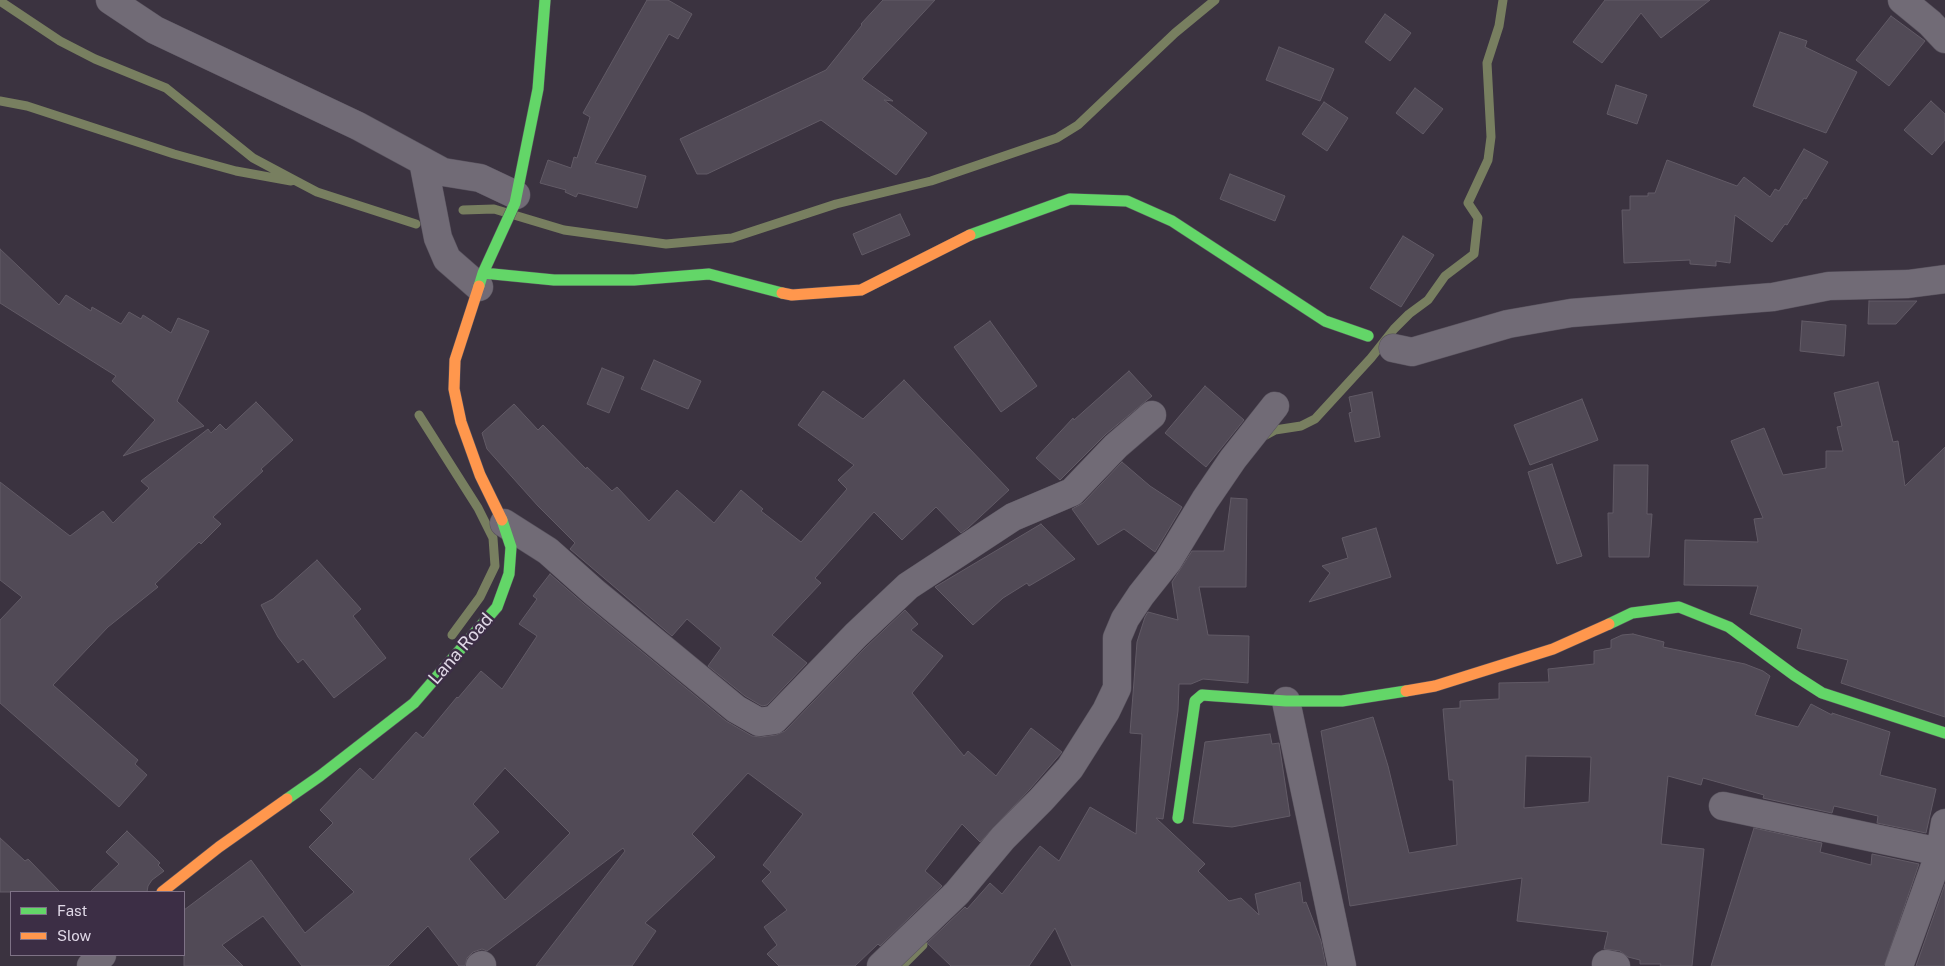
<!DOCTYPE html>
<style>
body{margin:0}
#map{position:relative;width:1945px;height:966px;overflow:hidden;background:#3b3340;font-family:"Public Sans",sans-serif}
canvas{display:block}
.legend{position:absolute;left:10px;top:891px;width:175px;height:65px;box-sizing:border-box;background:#3c2e45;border:1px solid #7e7286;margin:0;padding:6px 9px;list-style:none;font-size:15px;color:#e0d8e7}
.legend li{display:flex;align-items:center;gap:10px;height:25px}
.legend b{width:25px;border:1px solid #7e7286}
</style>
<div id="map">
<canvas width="1945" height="966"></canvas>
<ul class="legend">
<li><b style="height:6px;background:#63d668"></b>Fast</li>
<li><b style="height:6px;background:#ff974d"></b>Slow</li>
</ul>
</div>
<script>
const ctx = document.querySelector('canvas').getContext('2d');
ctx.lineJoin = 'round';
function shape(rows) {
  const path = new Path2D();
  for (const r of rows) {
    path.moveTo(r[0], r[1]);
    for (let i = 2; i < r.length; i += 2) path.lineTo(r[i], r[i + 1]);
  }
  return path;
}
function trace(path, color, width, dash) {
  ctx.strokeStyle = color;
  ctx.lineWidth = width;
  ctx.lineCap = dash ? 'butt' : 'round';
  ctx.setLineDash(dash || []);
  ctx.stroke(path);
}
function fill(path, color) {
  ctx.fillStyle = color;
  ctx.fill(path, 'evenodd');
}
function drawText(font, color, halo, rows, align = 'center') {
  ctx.font = font + ' "Public Sans",sans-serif';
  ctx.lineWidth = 5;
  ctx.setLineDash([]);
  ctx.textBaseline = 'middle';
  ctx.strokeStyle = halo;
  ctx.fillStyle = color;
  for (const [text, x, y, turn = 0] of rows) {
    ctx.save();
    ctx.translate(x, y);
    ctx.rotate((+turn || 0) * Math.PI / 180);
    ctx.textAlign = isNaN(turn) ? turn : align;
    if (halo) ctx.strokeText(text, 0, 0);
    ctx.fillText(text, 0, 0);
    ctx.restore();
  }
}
trace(shape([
 [0,1,60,41,95,59,166,88,253,158,298,182,317,192,416,224],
 [0,101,27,106,174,154,236,171,291,181],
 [463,210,494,209,564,230,666,244,732,238,836,204,931,181,1057,138,1078,125,1175,33,1215,0],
 [419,415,478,508,493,538,495,566,480,597,452,635],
 [1264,436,1275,430,1301,426,1315,419,1371,358,1394,329,1409,314,1428,300,1445,276,1474,254,1478,218,1468,203,1488,160,1491,137,1487,63,1499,26,1503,0],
 [902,966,923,945]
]), '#787f60', 9);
const building = shape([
 [647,0,668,0,692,14,678,39,669,34,595,163,646,176,637,208,578,193,576,197,565,192,566,190,540,183,548,160,571,168,574,157,577,158,590,117,583,113,647,0],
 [883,0,935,0,862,79,893,101,884,100,927,133,896,175,821,120,707,174,697,174,680,139,826,70,862,25,861,24,883,0],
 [1605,0,1710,0,1661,38,1641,13,1602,63,1573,42,1605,0],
 [1385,14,1411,33,1390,61,1365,42,1385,14],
 [1891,16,1925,41,1889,86,1856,60,1891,16],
 [1780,32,1807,41,1805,47,1857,72,1826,133,1753,106,1780,32],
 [1279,47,1334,69,1320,101,1266,80,1279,47],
 [1616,85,1647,95,1637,124,1607,114,1616,85],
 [1415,88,1443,109,1423,134,1396,113,1415,88],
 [1931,101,1945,114,1945,140,1932,155,1904,130,1931,101],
 [1324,102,1348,118,1327,151,1302,134,1324,102],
 [1804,149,1828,162,1806,199,1804,198,1787,225,1785,224,1772,242,1735,215,1730,263,1716,261,1716,266,1690,264,1690,260,1624,263,1622,210,1630,210,1630,196,1648,196,1648,193,1655,193,1667,160,1737,186,1744,177,1770,197,1775,189,1779,191,1804,149],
 [1230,174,1285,196,1275,221,1220,199,1230,174],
 [900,214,910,235,862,255,853,234,900,214],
 [1403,236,1434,255,1401,307,1370,288,1403,236],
 [0,249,59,305,66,295,91,311,92,307,121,324,129,312,141,319,143,315,171,333,178,318,209,331,177,401,204,426,123,456,155,420,112,381,116,376,0,303,0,249],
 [1869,301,1917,301,1896,324,1868,324,1869,301],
 [990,321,1037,386,1001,412,954,347,990,321],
 [1802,321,1846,325,1844,356,1800,351,1802,321],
 [654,360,701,381,688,409,641,389,654,360],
 [602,368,624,377,609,413,587,404,602,368],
 [1129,371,1152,396,1106,434,1060,480,1036,458,1073,418,1074,420,1129,371],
 [904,380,1009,490,968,528,961,533,936,507,902,540,874,512,815,578,821,583,772,635,807,663,767,705,762,706,745,696,708,666,721,648,687,619,672,636,570,549,575,543,538,506,487,449,482,433,514,404,538,430,543,425,586,469,587,467,612,491,617,487,649,521,677,490,714,523,741,490,763,509,761,511,801,542,847,489,838,480,854,465,798,425,823,391,863,419,904,380],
 [1878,382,1893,442,1898,441,1905,486,1945,447,1945,717,1841,683,1848,660,1797,648,1802,629,1750,614,1758,586,1684,585,1685,540,1758,542,1754,519,1763,518,1731,441,1764,428,1783,475,1826,468,1826,451,1843,451,1837,427,1842,426,1834,393,1878,382],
 [1205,386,1244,420,1206,467,1165,433,1205,386],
 [1372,392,1380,437,1355,442,1349,413,1352,412,1349,397,1372,392],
 [1582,399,1598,440,1530,465,1514,425,1582,399],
 [256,402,293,440,261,469,263,471,213,517,221,524,201,544,199,542,155,584,158,587,108,627,53,685,138,760,135,764,147,775,119,807,0,703,0,620,22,597,0,580,0,482,70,536,103,511,113,523,149,488,141,481,208,429,211,433,220,424,226,430,256,402],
 [1122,462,1150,486,1182,507,1155,552,1124,529,1098,545,1072,509,1083,503,1122,462],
 [1552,464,1582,556,1557,564,1528,472,1552,464],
 [1614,465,1648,465,1647,514,1652,514,1649,557,1609,557,1608,513,1613,513,1614,465],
 [1231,498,1247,499,1246,587,1199,587,1208,635,1249,636,1248,683,1203,679,1191,684,1179,684,1178,711,1163,819,1156,818,1205,864,1198,871,1229,901,1241,898,1259,915,1255,894,1300,882,1303,903,1306,902,1321,941,1326,966,1072,966,1055,928,1029,966,951,966,927,943,965,907,967,909,990,883,1002,894,1040,846,1059,861,1090,807,1136,834,1142,734,1130,733,1137,642,1145,617,1148,612,1178,620,1172,582,1192,551,1224,551,1231,498],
 [1041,524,1075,559,1029,586,1027,583,1003,598,973,625,935,587,1041,524],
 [1376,528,1391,577,1309,602,1330,573,1322,566,1348,558,1342,538,1376,528],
 [317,560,361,609,353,616,386,658,334,698,303,659,298,663,278,637,261,605,273,599,317,560],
 [550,574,584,604,726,721,752,736,761,737,776,735,785,731,865,648,905,610,918,624,911,630,943,656,912,693,964,756,968,751,996,776,1031,728,1062,752,1030,789,980,842,962,824,925,871,942,886,880,946,878,944,855,966,779,966,767,954,777,945,764,927,787,910,762,881,771,872,763,865,803,814,748,773,692,834,715,857,645,923,656,931,632,966,536,966,625,851,623,848,487,951,482,949,473,952,467,958,465,966,459,966,428,926,388,966,302,966,263,916,222,945,243,966,184,966,184,910,251,860,305,933,354,892,309,847,333,823,320,810,360,768,373,780,416,732,423,738,457,697,458,698,481,671,502,689,537,636,519,624,537,599,533,596,550,574],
 [505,768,570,833,505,900,469,859,499,832,473,804,505,768],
 [1633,634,1664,642,1663,647,1745,664,1763,671,1770,676,1755,715,1798,727,1811,704,1832,715,1832,713,1890,732,1880,775,1936,789,1926,833,1877,823,1878,816,1834,806,1832,813,1763,798,1764,795,1703,778,1701,785,1668,776,1661,844,1704,849,1692,966,1660,966,1661,964,1640,964,1640,960,1628,957,1620,951,1604,949,1608,932,1517,921,1522,878,1350,906,1321,731,1373,717,1388,766,1409,853,1457,845,1453,780,1449,780,1443,709,1460,708,1460,701,1499,699,1499,683,1549,682,1548,669,1594,664,1594,651,1611,648,1611,640,1622,635,1633,634],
 [1526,756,1591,757,1589,802,1524,808,1526,756],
 [1270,734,1272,744,1279,743,1290,816,1232,827,1193,823,1205,742,1270,734],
 [1754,828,1822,843,1820,852,1871,865,1872,854,1919,864,1884,966,1711,966,1754,828],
 [127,831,160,863,158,865,164,871,152,880,148,886,147,892,90,892,119,864,106,852,127,831],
 [0,838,25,861,28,859,60,892,0,892,0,838],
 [1945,884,1945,966,1916,966,1945,884]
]);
fill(building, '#514a56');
trace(building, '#625b66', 1);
const street = shape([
 [110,0,155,30,358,126,443,172,480,178,516,195],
 [1902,0,1930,23,1945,39],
 [423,161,438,238,447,259,479,287],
 [1393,348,1412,352,1508,324,1571,313,1773,297,1829,286,1908,284,1945,279],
 [504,523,548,551,594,592,736,709,759,722,774,720,856,635,908,586,1013,517,1072,492,1116,446,1152,415],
 [1286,701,1342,966],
 [1723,806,1945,853],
 [1606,964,1616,966],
 [91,966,102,955],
 [480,966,482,965],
 [881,966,957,893,1003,838,1041,800,1070,768,1106,711,1117,688,1117,638,1125,619,1141,595,1168,561,1205,500,1233,459,1275,406],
 [1899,966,1940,852,1945,823]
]);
const fast = shape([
 [970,235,1070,199,1127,201,1172,221,1325,321,1368,336],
 [483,273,554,280,634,280,709,274,782,293],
 [479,286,483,273,515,203,538,89,545,0],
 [1609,624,1632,613,1679,607,1729,627,1794,675,1822,693,1945,733],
 [287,799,320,776,414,703,497,607,509,574,511,547,502,520],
 [1178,818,1195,701,1202,695,1286,701,1342,701,1406,691]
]);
const slow = shape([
 [479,286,455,360,454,389,461,422,480,475,502,520],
 [782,293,792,295,861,290,970,235],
 [1406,691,1435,686,1553,649,1609,624],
 [162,892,219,847,287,799]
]);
trace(street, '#58525d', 29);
trace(fast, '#58525d', 12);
trace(slow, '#58525d', 12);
trace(street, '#716b76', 28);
trace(fast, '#63d668', 11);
trace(slow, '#ff974d', 11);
drawText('18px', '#e0d8e7', '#3c2e45', [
 ["Lana Road",461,649,-49]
]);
</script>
